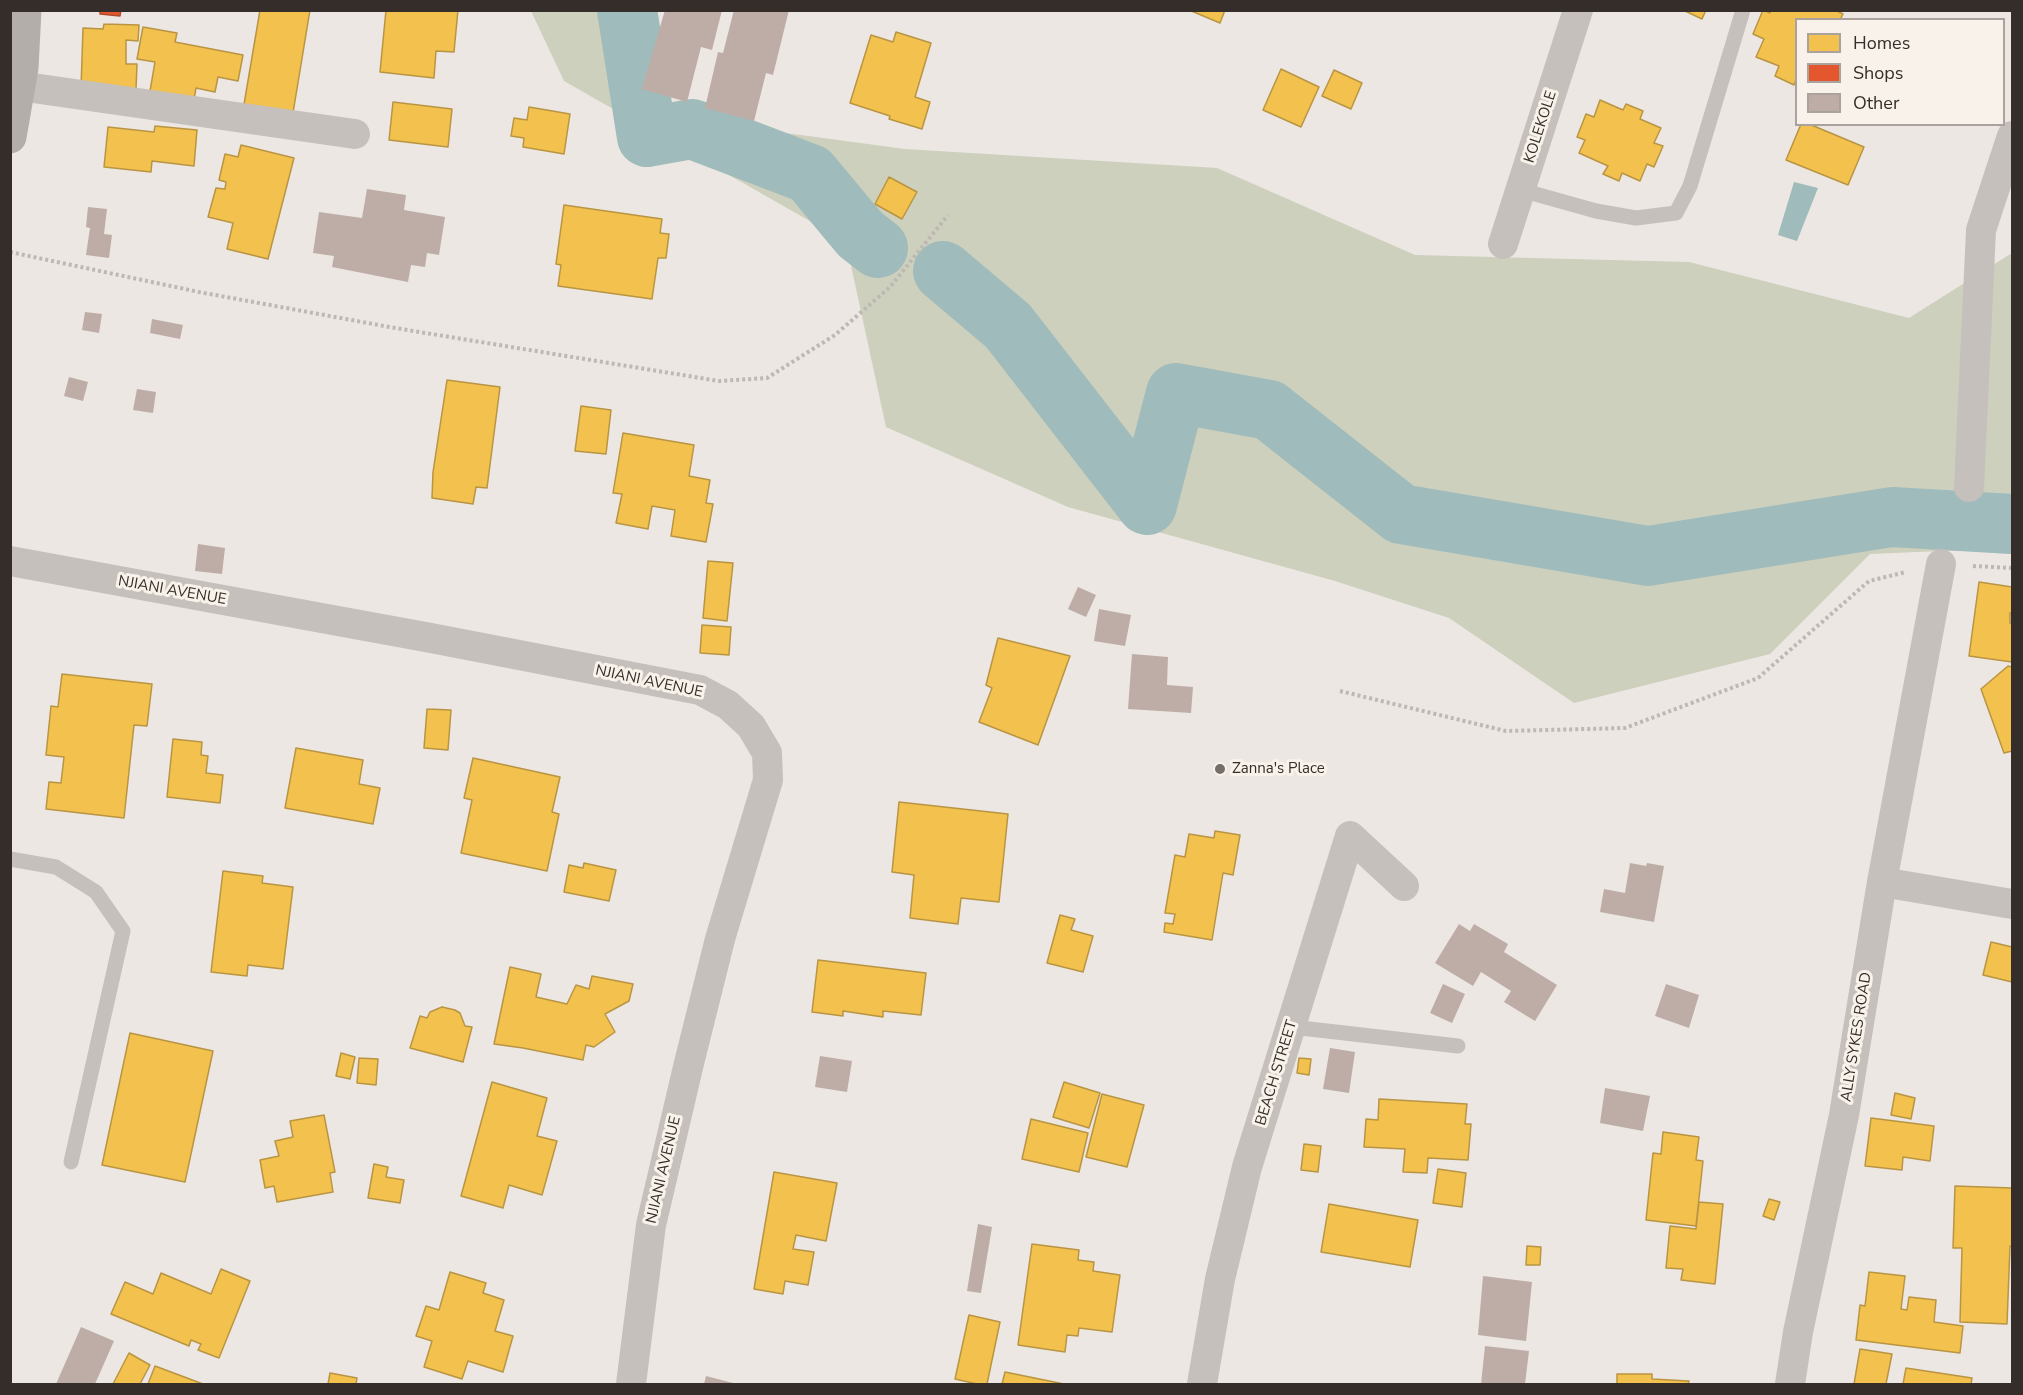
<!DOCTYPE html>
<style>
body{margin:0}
#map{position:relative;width:2023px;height:1395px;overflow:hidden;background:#ece7e2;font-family:"Nunito Sans",sans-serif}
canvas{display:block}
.frame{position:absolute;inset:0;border:12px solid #352d29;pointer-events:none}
.legend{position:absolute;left:1795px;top:18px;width:210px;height:108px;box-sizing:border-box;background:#f8f2ea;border:2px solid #aaa39d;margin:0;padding:8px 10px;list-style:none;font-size:18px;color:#352d29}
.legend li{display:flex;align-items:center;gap:12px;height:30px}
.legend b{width:30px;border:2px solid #aaa39d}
</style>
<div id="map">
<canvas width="2023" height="1395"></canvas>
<div class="frame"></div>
<ul class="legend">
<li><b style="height:16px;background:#f2c14e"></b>Homes</li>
<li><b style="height:16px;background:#e4572e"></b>Shops</li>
<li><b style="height:16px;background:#beada6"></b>Other</li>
</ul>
</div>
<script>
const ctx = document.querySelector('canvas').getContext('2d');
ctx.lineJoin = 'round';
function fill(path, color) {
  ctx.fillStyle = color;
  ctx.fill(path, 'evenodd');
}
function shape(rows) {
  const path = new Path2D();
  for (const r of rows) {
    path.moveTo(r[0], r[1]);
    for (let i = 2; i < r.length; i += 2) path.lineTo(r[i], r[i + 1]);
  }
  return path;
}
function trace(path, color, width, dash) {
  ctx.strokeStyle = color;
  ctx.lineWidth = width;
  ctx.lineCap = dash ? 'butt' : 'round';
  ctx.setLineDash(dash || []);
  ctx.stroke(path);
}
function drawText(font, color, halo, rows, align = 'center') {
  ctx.font = font + ' "Nunito Sans",sans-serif';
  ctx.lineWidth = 6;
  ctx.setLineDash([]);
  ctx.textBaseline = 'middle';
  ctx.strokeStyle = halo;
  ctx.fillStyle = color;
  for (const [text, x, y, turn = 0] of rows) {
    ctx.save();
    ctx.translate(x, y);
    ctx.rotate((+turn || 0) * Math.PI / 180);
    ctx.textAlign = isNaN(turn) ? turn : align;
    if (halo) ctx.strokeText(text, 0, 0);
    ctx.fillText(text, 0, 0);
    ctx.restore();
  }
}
fill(shape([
 [531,11,627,11,632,49,634,99,657,129,741,127,905,149,1217,168,1415,255,1689,262,1909,318,2012,253,2012,548,1870,554,1770,654,1574,703,1449,618,1335,581,1068,507,886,427,847,247,808,220,564,81]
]), '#cdd0bd');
fill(shape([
 [1794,182,1818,188,1797,241,1778,235]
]), '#a0bbbb');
const homes = shape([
 [260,10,310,10,291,125,242,116,260,10],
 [386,10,458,10,454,52,436,51,434,78,380,72,386,10],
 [1189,10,1225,10,1220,23,1189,10],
 [1683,10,1706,10,1702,19,1683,10],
 [1763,10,1770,13,1771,10,1835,10,1843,14,1840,20,1796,20,1796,80,1794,85,1775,76,1779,66,1756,57,1764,39,1753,34,1763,10],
 [104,24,139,25,138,41,126,40,126,64,137,64,136,89,81,88,83,28,103,29,104,24],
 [143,27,177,33,175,42,243,55,238,81,218,77,215,92,196,88,194,99,150,91,155,62,137,59,143,27],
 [896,32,931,43,915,97,930,102,922,129,889,119,890,116,850,103,871,35,893,42,896,32],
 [1281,69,1319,87,1301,127,1263,110,1281,69],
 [1334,70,1362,83,1351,109,1322,96,1334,70],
 [1600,100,1623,110,1626,104,1643,111,1640,119,1661,128,1654,143,1663,146,1654,167,1647,164,1640,181,1622,173,1619,181,1603,174,1608,166,1579,153,1585,140,1577,137,1586,114,1594,117,1600,100],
 [393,102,452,109,448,147,389,140,393,102],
 [529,107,570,114,564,154,523,147,524,138,511,136,514,118,527,120,529,107],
 [1801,124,1809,124,1864,147,1848,185,1786,160,1801,124],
 [155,126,197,130,194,166,152,161,151,172,104,167,108,127,154,132,155,126],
 [241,145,294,158,268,259,227,249,233,223,208,217,216,188,225,189,226,182,219,180,225,154,238,157,241,145],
 [889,177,917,192,902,219,875,204,889,177],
 [564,205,662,219,660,233,669,234,666,258,658,258,652,299,558,286,561,265,556,264,564,205],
 [447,380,500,387,487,488,476,487,473,504,432,498,433,472,447,380],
 [581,406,611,410,606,454,575,451,581,406],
 [623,433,694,445,689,476,710,480,706,503,713,504,706,542,671,536,675,510,652,506,648,529,616,523,622,494,613,493,623,433],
 [708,561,733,563,727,621,703,618,708,561],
 [1979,582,2012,587,2012,613,2010,613,2010,623,2012,623,2012,662,1969,656,1979,582],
 [702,625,731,627,729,655,700,653,702,625],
 [998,638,1070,656,1038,745,979,722,992,688,986,685,998,638],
 [2008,666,2012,667,2012,751,2004,753,1981,689,2008,666],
 [62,674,152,684,147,726,134,725,124,818,46,809,49,782,61,783,64,757,46,755,51,706,58,707,62,674],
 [427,709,451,710,448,750,424,748,427,709],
 [173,739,202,742,201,755,208,756,206,773,223,775,220,803,167,797,173,739],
 [296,748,363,760,359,784,380,788,373,824,285,808,296,748],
 [473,758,560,777,552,812,559,814,547,871,461,853,472,800,464,798,473,758],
 [899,802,1008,814,999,902,961,898,958,924,910,918,914,875,892,872,899,802],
 [1215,831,1240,835,1233,875,1223,873,1212,940,1164,932,1165,923,1173,924,1175,914,1165,913,1175,855,1185,857,1189,834,1214,838,1215,831],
 [584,863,616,870,609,901,564,892,569,865,583,868,584,863],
 [223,871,263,876,262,883,293,887,283,969,248,965,247,976,211,972,223,871],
 [1060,915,1075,919,1071,930,1093,936,1083,972,1047,963,1060,915],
 [1991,942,2012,947,2012,982,1983,975,1991,942],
 [818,960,926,973,921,1015,883,1011,883,1017,843,1011,843,1016,812,1012,818,960],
 [510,967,541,974,536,997,567,1004,576,985,589,989,592,976,633,984,629,1001,605,1014,615,1032,594,1047,586,1045,583,1060,523,1048,494,1044,510,967],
 [442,1007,455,1010,460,1013,465,1026,472,1027,463,1062,410,1048,420,1016,427,1018,430,1012,442,1007],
 [130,1033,213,1051,185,1182,102,1165,130,1033],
 [341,1053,355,1057,350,1079,336,1076,341,1053],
 [359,1058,378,1059,376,1085,357,1083,359,1058],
 [1299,1058,1311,1059,1309,1075,1297,1073,1299,1058],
 [492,1082,547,1098,537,1136,557,1141,542,1195,509,1185,503,1208,461,1196,492,1082],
 [1064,1082,1100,1093,1089,1128,1053,1117,1064,1082],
 [1895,1093,1915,1098,1911,1119,1891,1115,1895,1093],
 [1102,1094,1144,1105,1127,1167,1086,1157,1102,1094],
 [1379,1099,1467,1104,1465,1124,1471,1124,1468,1160,1428,1158,1427,1173,1403,1172,1405,1149,1364,1147,1366,1119,1378,1120,1379,1099],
 [324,1115,335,1172,330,1173,333,1192,277,1202,274,1186,265,1188,260,1160,279,1156,275,1141,293,1137,290,1121,324,1115],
 [1871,1118,1934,1126,1930,1161,1903,1157,1902,1170,1865,1166,1871,1118],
 [1031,1119,1088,1133,1079,1172,1022,1159,1031,1119],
 [1663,1132,1699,1137,1696,1160,1703,1161,1696,1226,1646,1220,1653,1153,1661,1154,1663,1132],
 [1304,1144,1321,1146,1318,1172,1301,1170,1304,1144],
 [374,1164,388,1167,386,1177,404,1180,400,1203,368,1198,374,1164],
 [1438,1169,1466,1173,1462,1207,1433,1203,1438,1169],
 [774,1172,837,1183,826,1241,796,1235,793,1249,814,1252,808,1285,785,1281,783,1294,754,1289,774,1172],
 [1955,1186,2012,1188,2012,1246,2010,1246,2007,1324,1960,1322,1962,1248,1953,1248,1955,1186],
 [1769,1199,1780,1202,1774,1220,1763,1216,1769,1199],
 [1699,1202,1723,1204,1715,1284,1681,1280,1683,1269,1666,1268,1670,1226,1696,1229,1699,1202],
 [1329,1204,1418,1220,1410,1267,1321,1252,1329,1204],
 [1032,1244,1079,1250,1078,1260,1094,1262,1093,1271,1120,1275,1112,1332,1079,1328,1078,1336,1067,1335,1065,1352,1018,1345,1032,1244],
 [1527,1246,1541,1247,1540,1265,1526,1265,1527,1246],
 [221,1269,250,1281,219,1358,198,1350,201,1344,191,1340,189,1346,111,1314,125,1282,153,1294,161,1273,211,1294,221,1269],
 [450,1272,486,1283,483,1293,504,1300,495,1331,513,1336,503,1372,468,1361,462,1379,424,1367,432,1341,416,1336,426,1306,439,1310,450,1272],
 [1869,1272,1905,1276,1901,1309,1907,1310,1909,1297,1936,1300,1934,1322,1963,1326,1960,1353,1856,1340,1860,1305,1865,1306,1869,1272],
 [969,1315,1000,1322,987,1384,977,1384,955,1379,969,1315],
 [1860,1349,1892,1354,1886,1384,1854,1384,1860,1349],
 [129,1353,150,1365,140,1384,113,1384,129,1353],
 [155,1366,203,1384,148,1384,155,1366],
 [1906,1368,1972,1378,1971,1384,1903,1384,1906,1368],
 [1005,1372,1064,1384,1002,1384,1005,1372],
 [330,1373,357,1378,356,1384,328,1384,330,1373],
 [1617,1374,1652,1374,1652,1379,1689,1381,1688,1384,1617,1384,1617,1374]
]);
fill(homes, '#f2c14e');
trace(homes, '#b99543', 1.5);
const shops = shape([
 [100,10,121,10,120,16,100,14,100,10]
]);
fill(shops, '#e4572e');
trace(shops, '#b04a2c', 1.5);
trace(shape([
 [627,10,647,137,692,129,810,174,860,234,878,248],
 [943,271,1008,326,1147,505,1176,393,1269,410,1401,514,1648,556,1892,517,2012,524]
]), '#a0bbbb', 60);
fill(shape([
 [665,10,722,10,712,50,701,47,687,102,642,89],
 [734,10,789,10,773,75,766,73,754,121,705,108,718,52,723,53],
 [367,189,406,195,404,210,445,217,439,255,427,253,425,267,411,265,408,282,332,267,334,256,313,253,319,212,362,218],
 [88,207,107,209,104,234,112,235,109,258,86,255,90,228,86,227],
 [85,312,102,314,99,333,82,330],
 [152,319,183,325,180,339,150,333],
 [69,377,88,382,83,401,64,396],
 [137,389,156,392,153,413,133,410],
 [198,544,225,548,222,574,195,571],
 [1078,587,1096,595,1086,617,1068,609],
 [1099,609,1131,615,1125,646,1094,641],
 [1132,654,1168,657,1167,685,1193,687,1191,713,1128,709],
 [1630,863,1646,866,1647,863,1664,866,1654,922,1600,912,1604,889,1625,893],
 [1459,924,1470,931,1474,924,1508,944,1504,952,1557,985,1535,1021,1504,1002,1511,991,1481,972,1473,986,1435,963],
 [1443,984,1465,994,1452,1023,1430,1013],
 [1666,984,1699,995,1689,1028,1655,1016],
 [1330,1048,1355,1052,1349,1093,1323,1089],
 [820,1056,852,1061,847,1092,815,1087],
 [1605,1088,1650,1096,1643,1131,1600,1123],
 [978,1224,992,1227,981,1293,967,1291],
 [1483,1276,1532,1282,1526,1341,1478,1335],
 [81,1327,114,1341,95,1384,56,1384],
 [1485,1346,1529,1351,1525,1384,1481,1384],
 [706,1376,737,1384,704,1384]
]), '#beada6');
trace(shape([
 [10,252,199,292,395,328,719,381,767,378,835,335,890,287,948,215],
 [1973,566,2012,568],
 [1340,691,1506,731,1625,728,1758,678,1869,581,1906,572]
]), '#beb8b3', 4, [3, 3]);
trace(shape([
 [1521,190,1596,211,1636,218,1676,213,1690,186,1743,10],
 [10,859,56,867,96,892,123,931,71,1162],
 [1292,1027,1458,1046]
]), '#c5c0bb', 15);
trace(shape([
 [19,86,355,134],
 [1503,244,1578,10],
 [1969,487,1981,230,2012,136],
 [10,561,431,638,700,690,728,705,751,726,767,753,768,780,720,939,689,1063,651,1225,631,1384],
 [1882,882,2012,904],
 [1202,1384,1220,1279,1247,1167,1350,836,1404,886],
 [1790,1384,1798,1332,1844,1115,1882,882,1941,564]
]), '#c5c0bb', 30);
trace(shape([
 [10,137,22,68,25,10]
]), '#b4aeaa', 33);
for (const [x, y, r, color] of [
 [1220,769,6,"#756e6a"]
]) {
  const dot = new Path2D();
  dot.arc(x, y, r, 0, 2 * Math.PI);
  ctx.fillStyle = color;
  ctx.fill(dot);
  trace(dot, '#f8f2ea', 2);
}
drawText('15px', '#352d29', '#f8f2ea', [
 ["KOLEKOLE",1541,127,-72],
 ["NJIANI AVENUE",172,591,10],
 ["NJIANI AVENUE",649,682,12],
 ["ALLY SYKES ROAD",1857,1037,-81],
 ["BEACH STREET",1277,1073,-73],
 ["NJIANI AVENUE",664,1170,-77]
]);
drawText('15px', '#352d29', '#f8f2ea', [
 ["Zanna's Place",1232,769]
], 'left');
</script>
